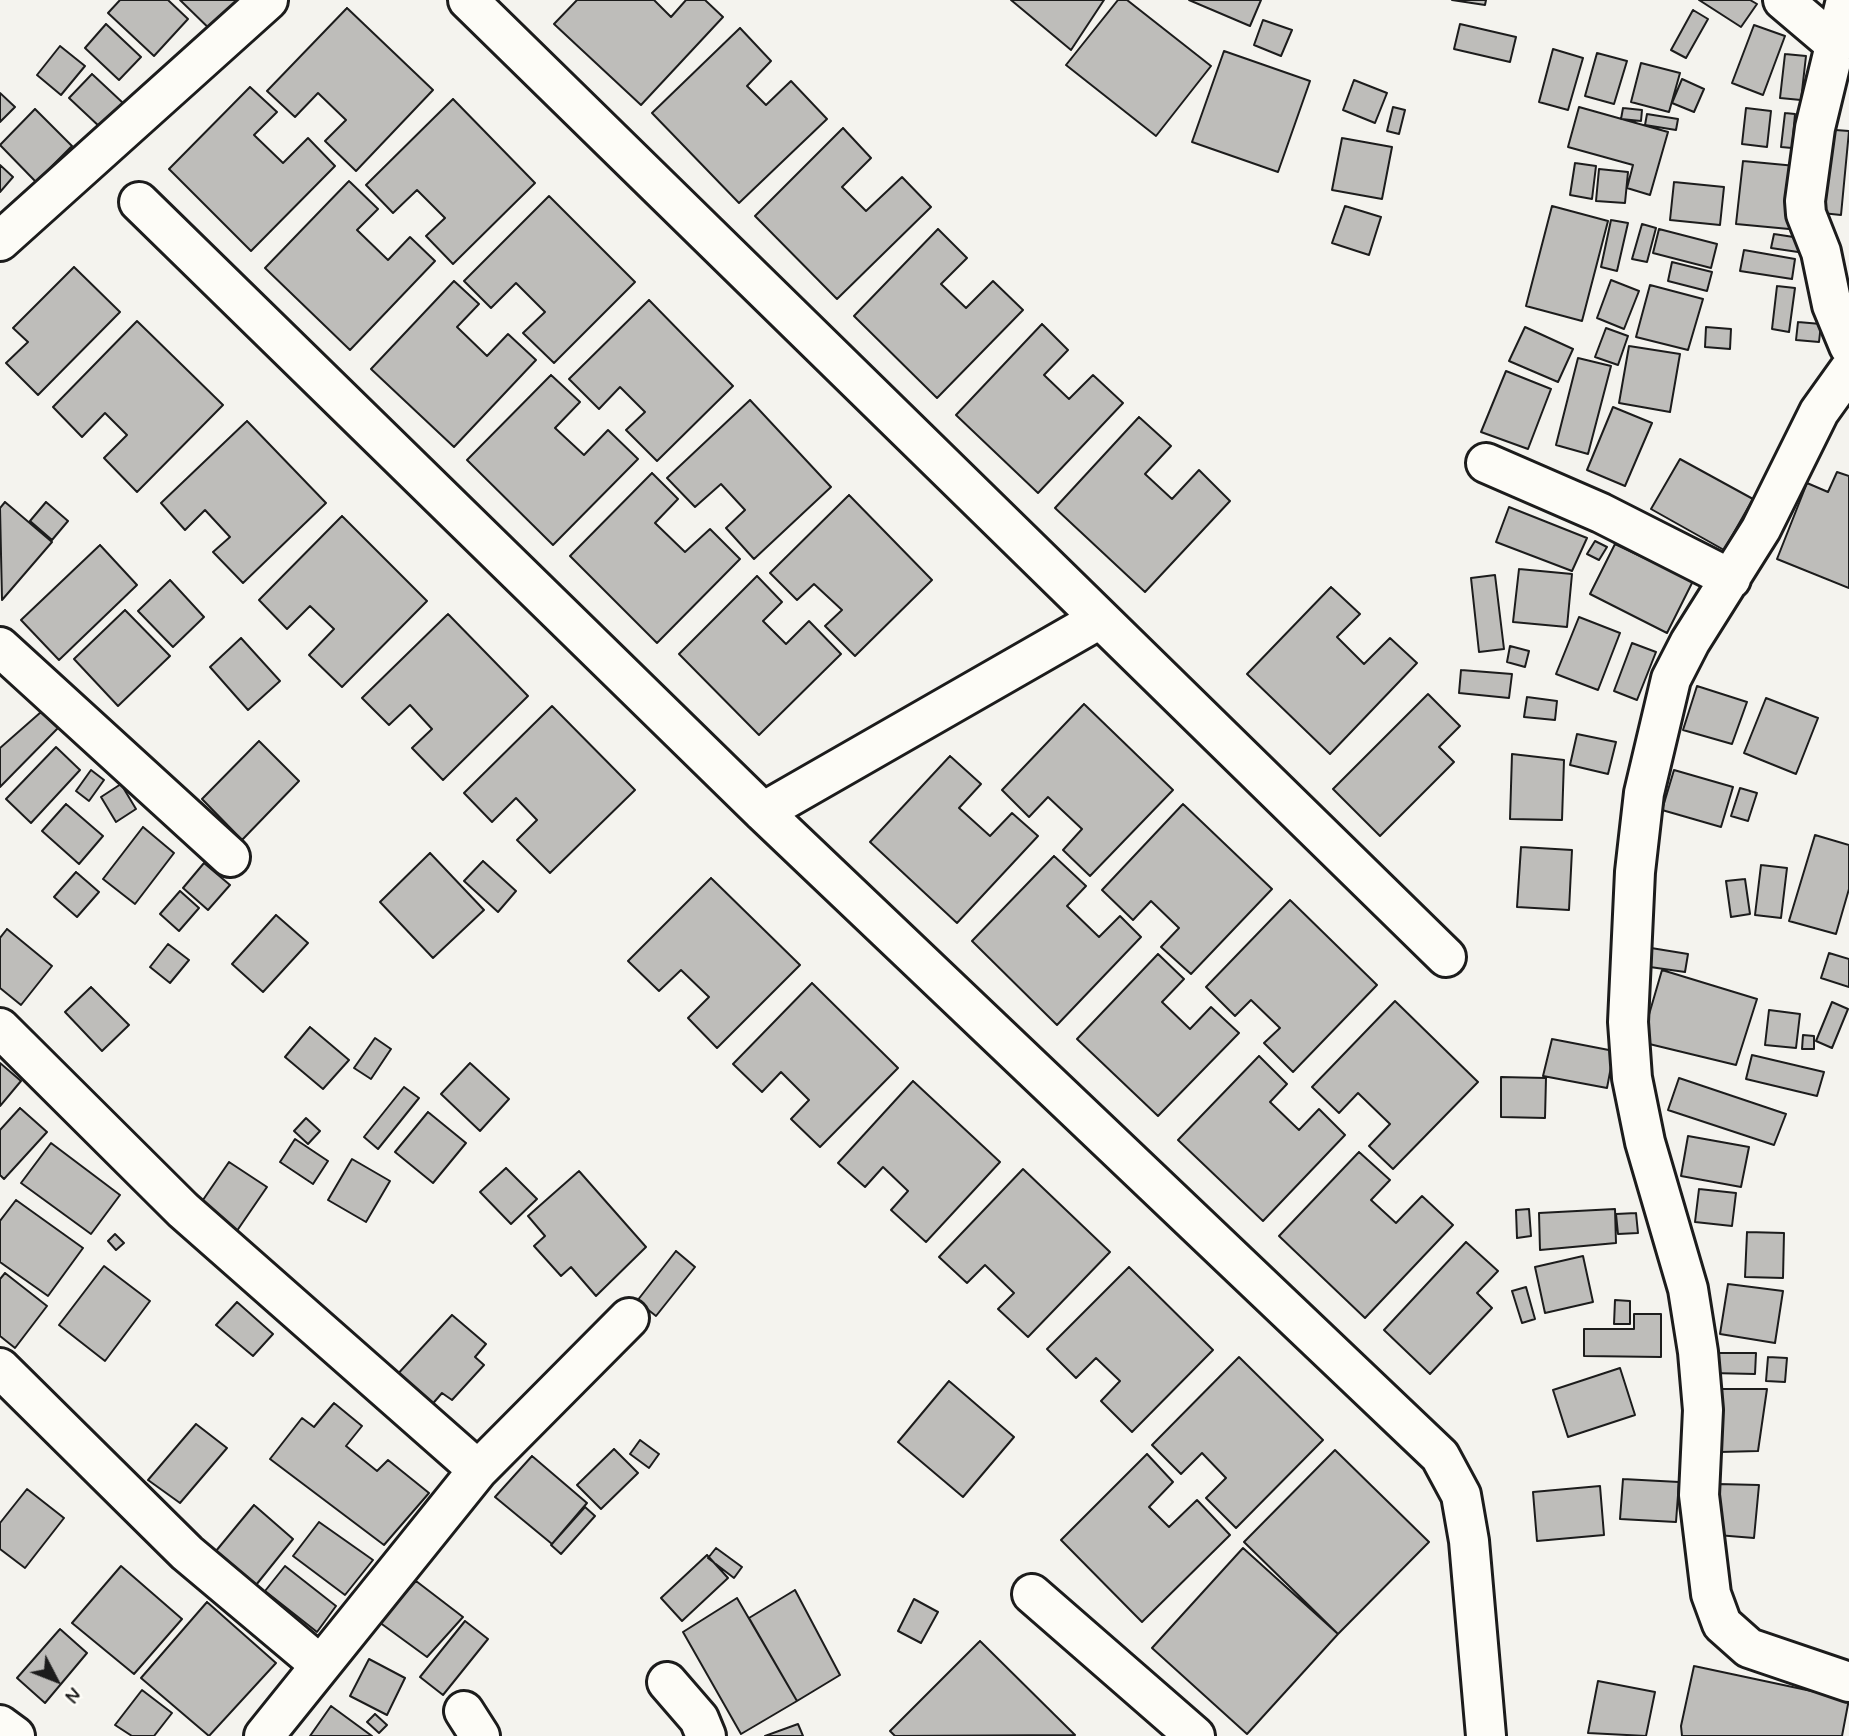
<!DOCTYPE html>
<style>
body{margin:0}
#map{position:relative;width:1849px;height:1736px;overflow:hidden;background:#f4f3ee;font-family:Mynerve,sans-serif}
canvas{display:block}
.north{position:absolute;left:21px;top:1645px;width:70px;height:70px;-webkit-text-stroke:5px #fdfcf7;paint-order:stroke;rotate:132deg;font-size:19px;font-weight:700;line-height:28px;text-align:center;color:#1c1c1c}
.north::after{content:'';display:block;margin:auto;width:24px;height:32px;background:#1c1c1c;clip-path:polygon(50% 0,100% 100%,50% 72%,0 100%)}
</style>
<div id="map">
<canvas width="1849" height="1736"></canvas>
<div class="north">N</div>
</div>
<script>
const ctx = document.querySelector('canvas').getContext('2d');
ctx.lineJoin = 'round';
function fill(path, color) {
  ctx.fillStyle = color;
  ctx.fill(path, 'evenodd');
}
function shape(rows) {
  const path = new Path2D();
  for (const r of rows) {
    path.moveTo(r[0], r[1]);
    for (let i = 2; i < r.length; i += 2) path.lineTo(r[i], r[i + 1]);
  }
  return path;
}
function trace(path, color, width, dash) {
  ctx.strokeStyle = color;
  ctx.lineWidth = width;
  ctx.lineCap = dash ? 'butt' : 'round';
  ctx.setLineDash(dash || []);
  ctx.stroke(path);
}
const building = shape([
 [120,0,168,0,188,19,154,56,108,13,120,0],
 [180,0,259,0,221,40,180,0],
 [577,0,654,0,671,17,686,0,705,0,723,17,641,105,554,24,577,0],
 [1011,0,1104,0,1071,50,1011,0],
 [1118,0,1127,0,1211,66,1156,136,1066,65,1118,0],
 [1189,0,1261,0,1250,26,1189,0],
 [1452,0,1486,0,1485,5,1452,0],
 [1699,0,1750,0,1757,4,1741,27,1699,0],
 [347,8,433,90,356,171,325,141,346,120,318,93,295,117,267,91,347,8],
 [1693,10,1708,19,1686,58,1671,50,1693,10],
 [1263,20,1292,30,1281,56,1254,45,1263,20],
 [106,24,141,57,119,80,85,48,106,24],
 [1460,24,1516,37,1510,62,1454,49,1460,24],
 [1754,25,1785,36,1763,95,1732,83,1754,25],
 [740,28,771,61,747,86,766,105,791,81,827,119,739,203,652,113,740,28],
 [60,46,85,66,61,95,37,75,60,46],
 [1553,49,1583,58,1568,110,1539,102,1553,49],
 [1224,51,1310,81,1278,172,1192,142,1224,51],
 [1597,53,1627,61,1614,104,1585,96,1597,53],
 [1785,54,1806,56,1801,100,1780,98,1785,54],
 [1641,63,1680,73,1669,112,1631,102,1641,63],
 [92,74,123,103,101,128,69,98,92,74],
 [1682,79,1704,89,1694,112,1672,103,1682,79],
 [1354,80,1387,93,1375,123,1343,110,1354,80],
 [250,87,277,112,254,135,283,163,308,138,335,166,251,251,169,169,250,87],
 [0,93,15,107,0,122,0,93],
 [453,99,535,183,453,264,426,236,445,218,417,190,393,213,366,185,453,99],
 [1393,107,1405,110,1399,134,1387,131,1393,107],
 [1579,107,1668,132,1650,195,1627,188,1633,165,1568,147,1579,107],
 [1623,108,1642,110,1641,121,1621,119,1623,108],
 [1746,108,1771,111,1767,147,1742,144,1746,108],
 [35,109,72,146,36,182,0,145,35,109],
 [1785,113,1795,114,1792,148,1781,147,1785,113],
 [1647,114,1678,119,1676,130,1645,125,1647,114],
 [843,128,871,158,842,187,866,211,902,177,931,207,837,299,755,216,843,128],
 [1822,129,1849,131,1841,215,1812,212,1822,129],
 [1342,138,1392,147,1382,199,1332,190,1342,138],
 [1743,161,1796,166,1789,229,1736,224,1743,161],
 [1575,163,1596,166,1592,199,1570,195,1575,163],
 [0,165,13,177,0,192,0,165],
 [1599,169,1628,172,1625,203,1596,201,1599,169],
 [349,181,378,209,357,230,388,260,410,237,435,261,350,350,265,268,349,181],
 [1674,182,1724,187,1720,225,1670,220,1674,182],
 [549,196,635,282,554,363,523,333,545,312,516,283,491,308,464,281,549,196],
 [1345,206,1381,217,1369,255,1332,243,1345,206],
 [1552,206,1608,221,1582,321,1526,306,1552,206],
 [1611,220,1628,223,1617,271,1601,267,1611,220],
 [1642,224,1656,228,1647,262,1632,259,1642,224],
 [938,229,967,258,941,284,966,308,993,281,1023,310,937,398,854,316,938,229],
 [1659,229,1717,244,1711,268,1653,253,1659,229],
 [1774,234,1800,238,1798,252,1771,248,1774,234],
 [1744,250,1795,259,1792,279,1740,271,1744,250],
 [1672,262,1712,272,1707,291,1668,281,1672,262],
 [74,267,120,312,38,395,6,363,28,342,13,328,74,267],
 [1611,280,1639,291,1624,329,1597,318,1611,280],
 [454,281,479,304,457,327,487,356,508,334,536,360,454,447,371,369,454,281],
 [1650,285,1703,299,1688,350,1636,337,1650,285],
 [1777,286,1795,288,1789,332,1772,329,1777,286],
 [649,300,733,386,657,461,626,430,645,412,620,387,599,409,569,379,649,300],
 [137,321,223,405,137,492,104,458,127,435,105,413,82,437,53,407,137,321],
 [1798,322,1821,324,1819,342,1796,340,1798,322],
 [1042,324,1068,350,1044,375,1069,399,1093,375,1123,403,1038,493,956,415,1042,324],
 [1525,327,1573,349,1558,382,1509,361,1525,327],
 [1706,327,1731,329,1730,349,1705,347,1706,327],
 [1606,328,1628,336,1618,365,1595,357,1606,328],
 [1629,346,1680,354,1670,412,1619,403,1629,346],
 [1578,358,1611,366,1588,454,1556,445,1578,358],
 [1506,371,1551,389,1528,449,1481,432,1506,371],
 [551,375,580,402,555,428,584,455,608,430,638,459,553,545,467,460,551,375],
 [750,400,831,487,754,559,726,528,745,510,721,484,695,507,667,478,750,400],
 [1613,407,1652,423,1625,486,1587,470,1613,407],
 [1139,417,1171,446,1145,474,1172,499,1199,470,1230,501,1145,592,1055,508,1139,417],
 [247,421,326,503,243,583,213,552,230,537,205,510,185,530,161,503,247,421],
 [1680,459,1753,499,1724,550,1651,509,1680,459],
 [1837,472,1849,476,1849,588,1777,559,1807,483,1828,492,1837,472],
 [652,473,678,499,655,523,685,552,710,529,740,559,657,643,570,556,652,473],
 [849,495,932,580,855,656,825,626,842,610,814,584,797,600,770,573,849,495],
 [5,502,52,542,2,600,0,508,5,502],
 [46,502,68,521,52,540,30,521,46,502],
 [1509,507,1587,538,1572,571,1496,542,1509,507],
 [342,516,427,601,342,687,309,655,334,629,310,606,287,629,259,600,342,516],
 [1595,541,1607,547,1599,560,1587,554,1595,541],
 [1615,544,1693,581,1667,633,1590,594,1615,544],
 [100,545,137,585,59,660,21,620,100,545],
 [1519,569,1572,574,1567,627,1513,622,1519,569],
 [1495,575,1504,649,1479,652,1471,578,1495,575],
 [757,576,782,602,763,621,786,644,809,621,841,654,759,735,679,654,757,576],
 [170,580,204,617,173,647,138,611,170,580],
 [1331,587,1360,614,1337,637,1364,664,1390,638,1417,663,1330,754,1247,674,1331,587],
 [125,610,170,656,118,706,74,659,125,610],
 [448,614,528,696,443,780,412,748,432,729,410,705,389,725,362,698,448,614],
 [1579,617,1620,633,1598,690,1556,674,1579,617],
 [241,638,280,681,248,710,210,667,241,638],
 [1632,643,1656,652,1637,700,1614,691,1632,643],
 [1510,646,1529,651,1525,667,1507,662,1510,646],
 [1461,670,1512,674,1509,698,1459,693,1461,670],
 [1697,686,1747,702,1732,744,1683,730,1697,686],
 [1428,694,1460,726,1439,747,1454,762,1380,836,1333,789,1428,694],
 [1527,697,1557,701,1555,720,1524,717,1527,697],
 [1766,698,1818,718,1796,774,1744,753,1766,698],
 [1084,704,1173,790,1090,876,1063,850,1082,829,1048,797,1029,817,1002,790,1084,704],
 [552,706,635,790,550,873,517,840,537,820,516,798,492,822,464,793,552,706],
 [41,712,58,728,0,787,0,748,41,712],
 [1577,734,1616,742,1608,774,1570,765,1577,734],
 [259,741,299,781,242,840,202,799,259,741],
 [56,747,80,770,31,823,6,799,56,747],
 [1512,754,1564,760,1562,820,1510,819,1512,754],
 [950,756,981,784,959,808,990,836,1012,813,1038,836,957,923,870,842,950,756],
 [91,770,104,780,89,801,76,791,91,770],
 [1674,770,1733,787,1721,827,1662,810,1674,770],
 [121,784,136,809,116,822,101,797,121,784],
 [1740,788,1757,793,1748,821,1731,816,1740,788],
 [66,804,103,836,79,864,42,831,66,804],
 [1183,804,1272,889,1191,974,1161,947,1179,928,1151,901,1133,920,1102,890,1183,804],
 [143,827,174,853,135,904,103,879,143,827],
 [1815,835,1849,845,1849,889,1836,934,1789,921,1815,835],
 [1521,847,1572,850,1569,910,1517,907,1521,847],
 [430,853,484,910,433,958,380,902,430,853],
 [1054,856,1086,886,1067,906,1099,937,1120,916,1141,937,1057,1025,972,941,1054,856],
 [483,861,516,891,498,912,464,881,483,861],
 [204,863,230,885,208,910,183,888,204,863],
 [1761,865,1787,868,1781,918,1755,915,1761,865],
 [76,872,99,892,77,917,54,897,76,872],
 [711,878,800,965,717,1048,688,1018,709,997,681,970,659,991,628,961,711,878],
 [1745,879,1750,914,1731,917,1726,881,1745,879],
 [180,891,199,908,179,931,160,914,180,891],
 [1290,900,1377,985,1293,1072,1264,1043,1280,1028,1251,1000,1235,1016,1206,987,1290,900],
 [276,915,308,943,263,992,232,964,276,915],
 [7,929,52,966,21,1005,0,988,0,938,7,929],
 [168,944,189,960,170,983,150,967,168,944],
 [1645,947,1688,954,1685,972,1643,966,1645,947],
 [1829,953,1849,959,1849,987,1821,978,1829,953],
 [1158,954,1184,979,1162,1002,1190,1029,1211,1007,1239,1033,1158,1116,1077,1039,1158,954],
 [1662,970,1757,999,1736,1065,1641,1042,1662,970],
 [812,983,898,1068,820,1147,791,1119,809,1100,781,1072,762,1092,733,1064,812,983],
 [91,987,129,1025,102,1051,65,1012,91,987],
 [1395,1001,1478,1082,1393,1169,1369,1146,1390,1124,1358,1093,1339,1113,1312,1087,1395,1001],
 [1832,1002,1848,1009,1832,1048,1816,1041,1832,1002],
 [1769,1010,1800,1014,1796,1048,1765,1045,1769,1010],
 [310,1027,349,1060,323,1089,285,1057,310,1027],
 [1803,1035,1814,1036,1814,1049,1802,1049,1803,1035],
 [375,1038,391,1049,371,1079,354,1068,375,1038],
 [1552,1039,1614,1051,1607,1088,1543,1076,1552,1039],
 [1752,1055,1824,1072,1817,1096,1746,1079,1752,1055],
 [1259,1056,1287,1084,1270,1102,1299,1130,1319,1109,1345,1135,1263,1221,1178,1140,1259,1056],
 [0,1063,21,1081,0,1106,0,1063],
 [470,1063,509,1099,480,1131,441,1094,470,1063],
 [1501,1077,1546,1078,1545,1118,1501,1117,1501,1077],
 [1679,1078,1786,1114,1774,1145,1668,1110,1679,1078],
 [913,1081,1000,1162,926,1242,891,1210,908,1191,883,1167,865,1187,838,1163,913,1081],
 [404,1087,419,1098,378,1149,364,1137,404,1087],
 [20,1108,47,1132,4,1179,0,1175,0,1130,20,1108],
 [428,1112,466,1143,433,1183,395,1152,428,1112],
 [306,1118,320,1131,308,1144,294,1131,306,1118],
 [1688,1136,1749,1147,1741,1187,1681,1176,1688,1136],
 [295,1139,328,1161,313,1184,280,1162,295,1139],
 [51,1143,120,1195,91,1234,21,1183,51,1143],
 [1359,1152,1390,1180,1371,1200,1396,1223,1422,1196,1453,1225,1365,1318,1279,1236,1359,1152],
 [352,1159,390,1181,366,1222,328,1200,352,1159],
 [229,1162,267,1187,232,1238,194,1213,229,1162],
 [506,1168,537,1199,511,1224,480,1192,506,1168],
 [1023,1169,1110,1252,1028,1337,998,1309,1014,1293,985,1265,967,1283,939,1257,1023,1169],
 [579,1171,646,1247,596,1296,571,1267,561,1276,534,1246,545,1236,528,1216,579,1171],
 [1699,1189,1736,1193,1732,1226,1695,1222,1699,1189],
 [16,1200,83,1248,48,1296,0,1262,0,1221,16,1200],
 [1529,1209,1531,1236,1517,1238,1516,1210,1529,1209],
 [1615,1209,1616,1243,1540,1250,1539,1213,1615,1209],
 [1636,1213,1638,1233,1618,1234,1616,1214,1636,1213],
 [1747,1232,1784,1233,1783,1278,1745,1277,1747,1232],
 [115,1234,124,1243,116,1250,108,1241,115,1234],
 [1466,1242,1498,1271,1477,1293,1492,1308,1430,1374,1384,1330,1466,1242],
 [676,1251,695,1267,656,1316,637,1301,676,1251],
 [1583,1256,1593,1302,1545,1313,1535,1267,1583,1256],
 [104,1266,150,1301,105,1361,59,1325,104,1266],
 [1129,1267,1213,1350,1132,1432,1101,1401,1120,1381,1096,1358,1076,1378,1047,1349,1129,1267],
 [5,1273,47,1306,15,1348,0,1336,0,1279,5,1273],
 [1728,1284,1783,1291,1775,1343,1720,1334,1728,1284],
 [1526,1287,1535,1319,1522,1323,1512,1291,1526,1287],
 [1615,1300,1630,1301,1630,1324,1614,1324,1615,1300],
 [237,1302,273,1334,253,1356,216,1325,237,1302],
 [1634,1314,1661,1314,1661,1357,1584,1356,1584,1329,1634,1329,1634,1314],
 [452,1315,486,1344,475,1357,484,1365,452,1400,442,1393,429,1408,395,1377,452,1315],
 [1712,1353,1756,1353,1755,1374,1711,1373,1712,1353],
 [1239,1357,1323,1440,1236,1528,1206,1498,1226,1478,1202,1453,1181,1474,1152,1445,1239,1357],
 [1768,1357,1787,1358,1785,1382,1766,1381,1768,1357],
 [1620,1368,1635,1415,1568,1437,1553,1390,1620,1368],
 [949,1381,1014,1437,963,1497,898,1442,949,1381],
 [1718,1389,1767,1389,1758,1451,1720,1452,1718,1389],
 [334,1403,362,1426,346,1446,377,1471,388,1460,429,1493,384,1545,270,1459,302,1418,314,1427,334,1403],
 [196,1424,227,1448,180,1503,148,1480,196,1424],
 [640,1440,659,1454,649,1468,630,1454,640,1440],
 [614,1449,638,1473,601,1509,577,1485,614,1449],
 [1335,1450,1429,1542,1338,1634,1244,1542,1335,1450],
 [1147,1454,1173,1482,1149,1507,1169,1527,1197,1500,1230,1535,1142,1622,1061,1540,1147,1454],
 [532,1456,587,1503,552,1544,495,1497,532,1456],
 [1623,1479,1679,1482,1676,1522,1620,1519,1623,1479],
 [1718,1484,1759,1485,1754,1538,1717,1535,1718,1484],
 [1600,1486,1604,1535,1537,1541,1533,1492,1600,1486],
 [27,1489,64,1518,25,1568,0,1549,0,1523,27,1489],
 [254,1505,293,1539,252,1590,211,1557,254,1505],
 [585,1507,595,1516,561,1554,551,1545,585,1507],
 [319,1522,373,1560,345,1595,293,1556,319,1522],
 [716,1548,742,1567,734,1578,708,1558,716,1548],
 [1243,1548,1338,1634,1247,1734,1152,1648,1243,1548],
 [707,1555,728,1578,682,1621,661,1598,707,1555],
 [121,1566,182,1619,134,1674,72,1623,121,1566],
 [285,1566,336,1606,317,1632,265,1591,285,1566],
 [416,1581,463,1617,427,1657,379,1622,416,1581],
 [795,1590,840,1675,797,1701,749,1618,795,1590],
 [737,1598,797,1701,741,1734,683,1632,737,1598],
 [914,1599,938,1612,921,1643,898,1631,914,1599],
 [207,1602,276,1663,209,1736,141,1678,207,1602],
 [465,1621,488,1639,443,1695,420,1677,465,1621],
 [60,1629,87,1653,45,1703,17,1678,60,1629],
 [980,1641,1075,1735,895,1736,890,1731,980,1641],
 [369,1659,405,1678,387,1715,350,1696,369,1659],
 [1694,1666,1849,1699,1842,1736,1682,1736,1681,1726,1694,1666],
 [1598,1681,1655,1692,1646,1736,1588,1733,1598,1681],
 [142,1690,172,1713,154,1736,132,1736,115,1725,142,1690],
 [331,1706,372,1736,310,1736,331,1706],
 [375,1714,387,1725,379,1733,367,1722,375,1714],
 [798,1724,803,1736,765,1736,798,1724]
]);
fill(building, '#bebdba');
trace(building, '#1c1c1c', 2);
const minor = shape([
 [468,0,1446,957],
 [1783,0,1836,45],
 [1846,0,1815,128,1805,201,1806,214,1821,252,1832,305,1849,346],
 [139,202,763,812,1440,1456,1461,1495,1469,1541,1486,1736],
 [0,241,268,0],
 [1849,370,1819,412,1761,529,1690,642,1671,679,1644,793,1635,872,1628,1022,1632,1078,1645,1142,1688,1289,1698,1352,1703,1410,1699,1495,1711,1594,1722,1624,1749,1648,1849,1682],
 [1486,463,1601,513,1731,579],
 [0,647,230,857],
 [763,812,1098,620],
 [0,1028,183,1210,478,1470],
 [0,1368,187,1553,319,1664],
 [1032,1594,1195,1736],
 [667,1682,699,1719,706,1736],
 [464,1711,480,1736],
 [0,1725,15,1736],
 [264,1736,478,1470,629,1318]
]);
trace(minor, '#1c1c1c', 44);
trace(minor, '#fdfcf7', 38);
</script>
